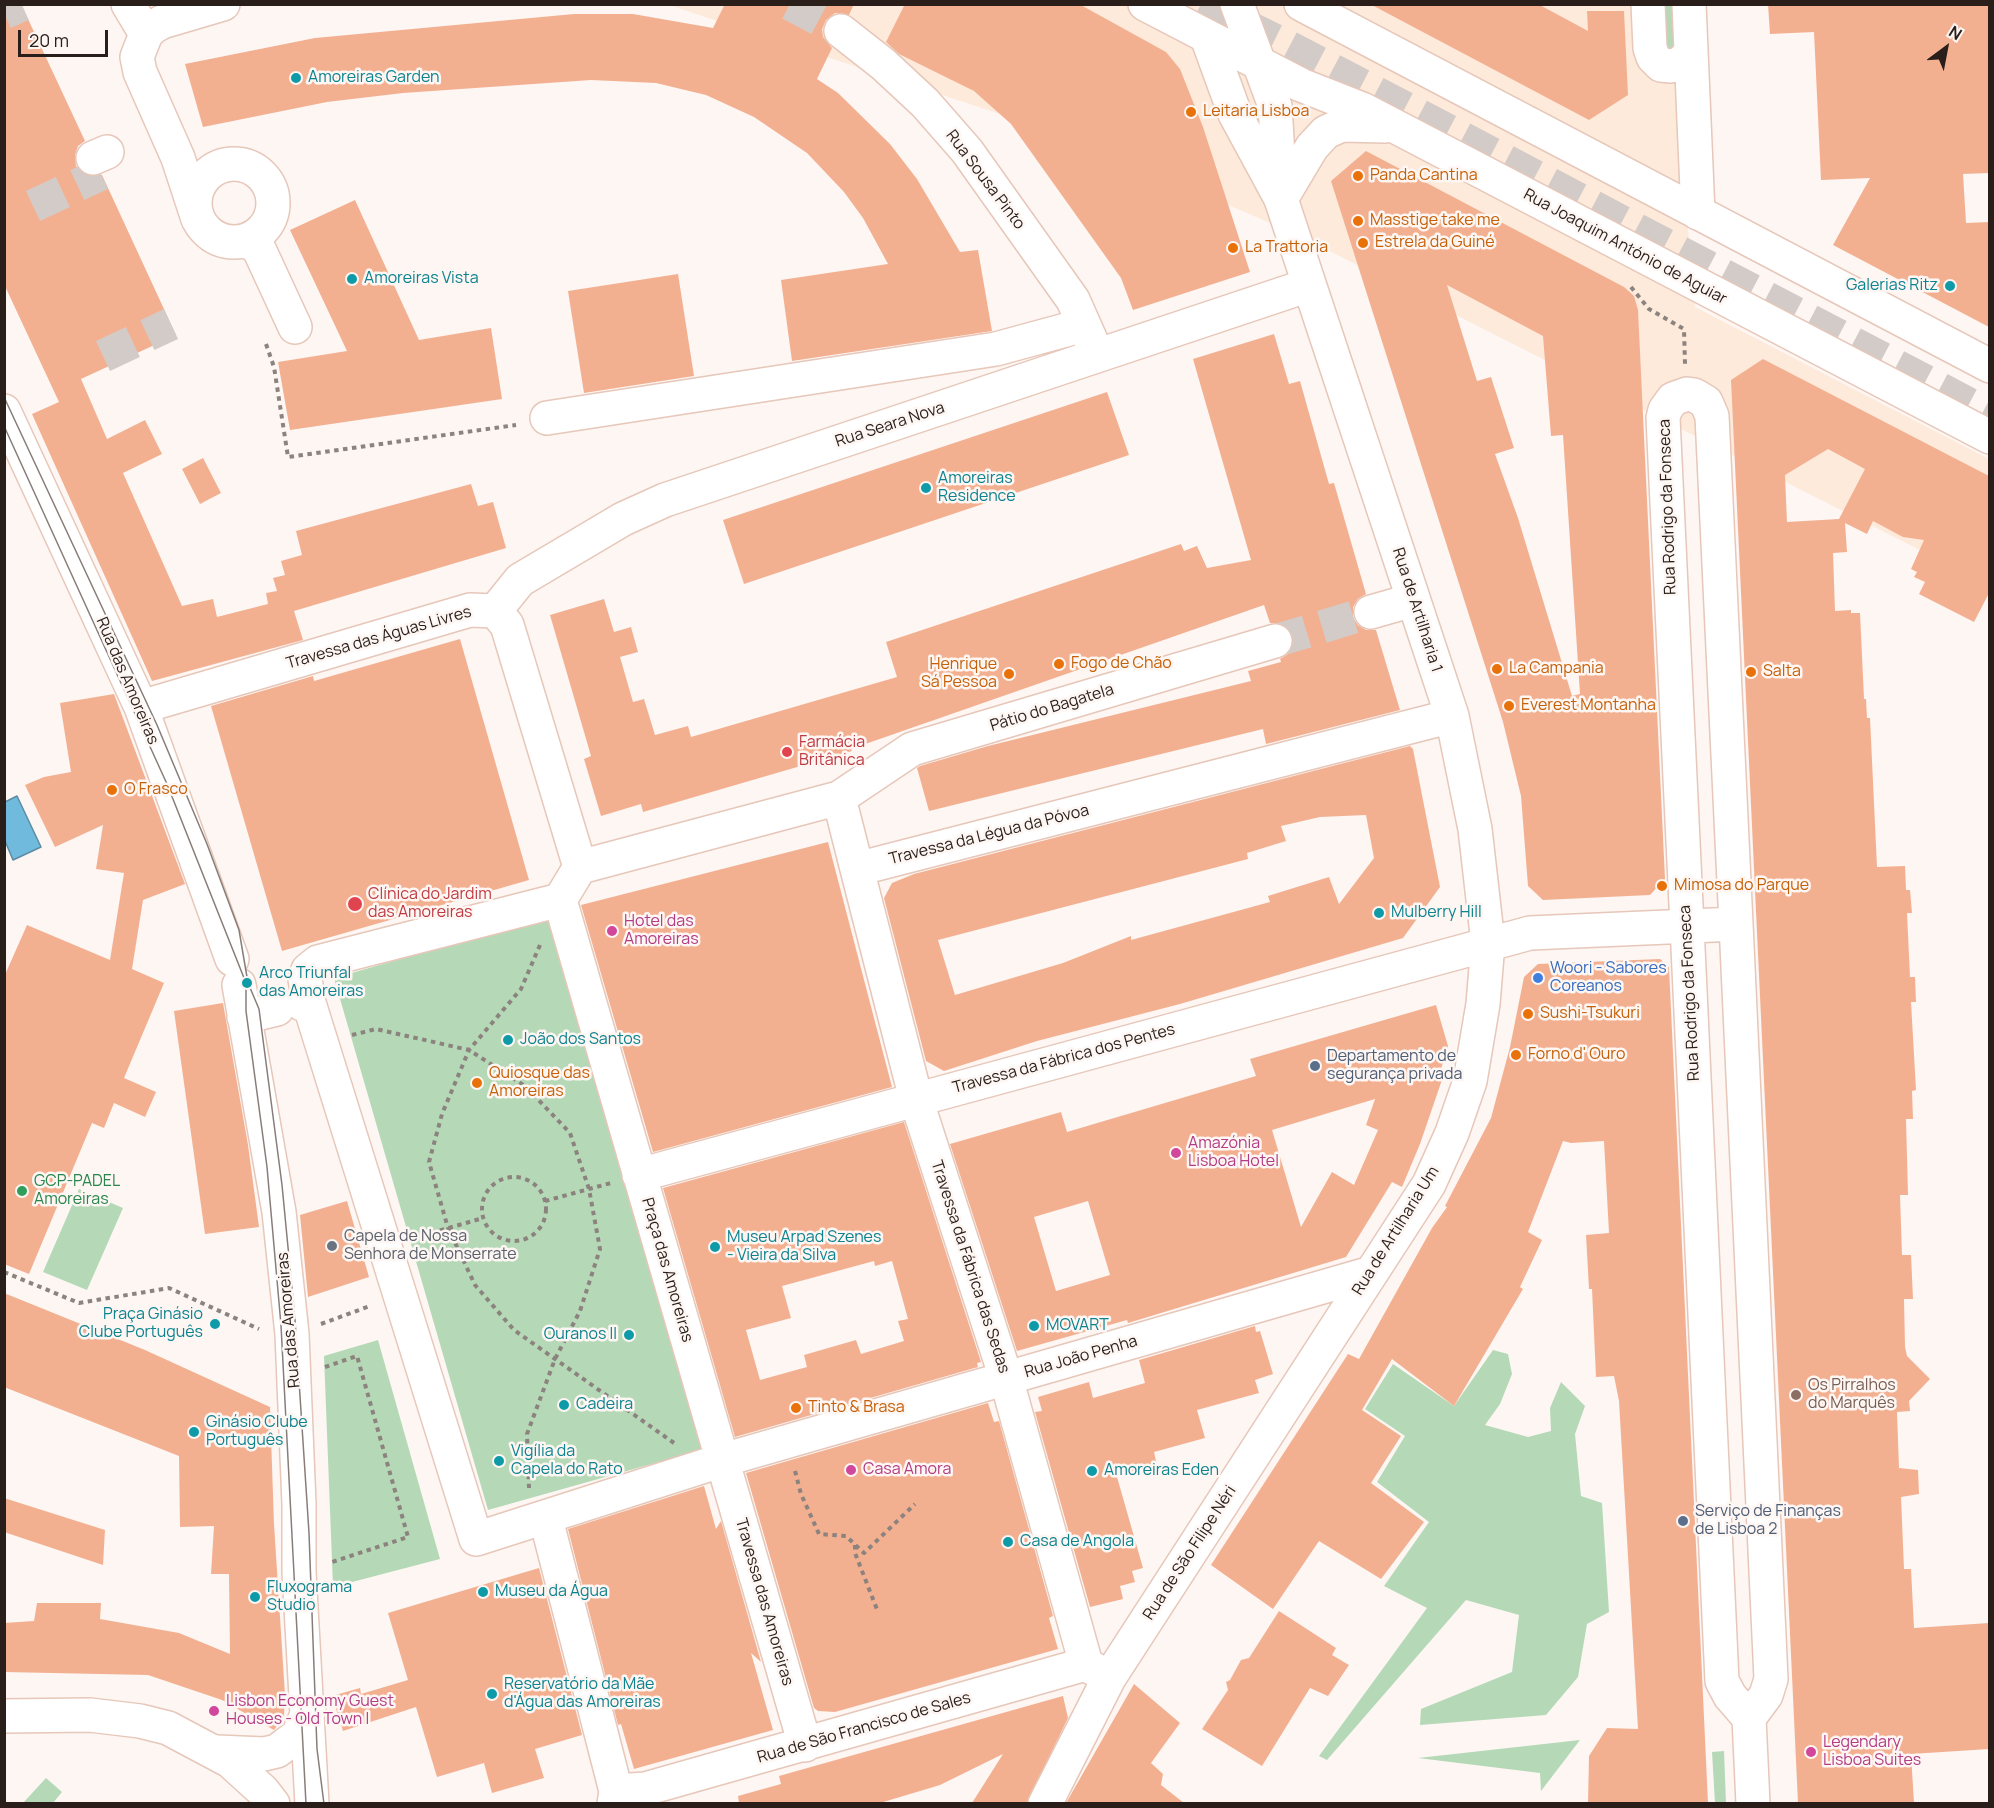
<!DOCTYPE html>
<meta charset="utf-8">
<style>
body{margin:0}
#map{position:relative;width:1994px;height:1808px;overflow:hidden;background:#fdf6f3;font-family:Manrope,sans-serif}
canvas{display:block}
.frame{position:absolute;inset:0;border:6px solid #291e19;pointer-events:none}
.north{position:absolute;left:1916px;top:18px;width:60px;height:60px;-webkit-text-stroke:4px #fdf6f3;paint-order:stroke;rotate:32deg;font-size:16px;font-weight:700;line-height:24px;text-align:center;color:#291e19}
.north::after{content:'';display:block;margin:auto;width:21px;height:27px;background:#291e19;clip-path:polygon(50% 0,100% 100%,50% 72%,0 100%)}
.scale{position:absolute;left:18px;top:30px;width:90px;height:27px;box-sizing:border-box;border:3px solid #291e19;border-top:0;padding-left:8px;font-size:18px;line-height:21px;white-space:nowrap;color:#291e19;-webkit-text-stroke:4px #fdf6f3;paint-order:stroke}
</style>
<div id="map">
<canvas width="1994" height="1808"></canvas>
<div class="frame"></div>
<div class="north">N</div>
<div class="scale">20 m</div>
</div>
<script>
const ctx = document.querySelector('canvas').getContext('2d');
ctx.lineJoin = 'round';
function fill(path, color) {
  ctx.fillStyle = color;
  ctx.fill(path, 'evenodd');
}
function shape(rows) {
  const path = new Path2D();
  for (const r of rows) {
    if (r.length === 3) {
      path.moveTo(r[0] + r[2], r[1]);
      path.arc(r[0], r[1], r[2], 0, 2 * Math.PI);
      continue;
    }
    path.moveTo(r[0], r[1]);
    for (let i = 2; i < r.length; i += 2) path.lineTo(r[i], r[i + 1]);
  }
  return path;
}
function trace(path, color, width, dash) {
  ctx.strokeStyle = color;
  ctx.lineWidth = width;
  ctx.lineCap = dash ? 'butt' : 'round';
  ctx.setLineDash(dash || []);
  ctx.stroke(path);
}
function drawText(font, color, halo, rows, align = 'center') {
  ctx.font = font + ' Manrope,sans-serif';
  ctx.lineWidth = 5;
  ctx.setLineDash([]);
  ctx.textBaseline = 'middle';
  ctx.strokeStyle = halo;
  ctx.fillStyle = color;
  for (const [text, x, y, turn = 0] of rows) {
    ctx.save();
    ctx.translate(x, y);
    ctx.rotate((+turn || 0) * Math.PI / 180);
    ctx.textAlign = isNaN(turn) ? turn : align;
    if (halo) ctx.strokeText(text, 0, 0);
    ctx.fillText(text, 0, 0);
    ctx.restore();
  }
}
fill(shape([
 [669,5,1668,5,1695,307,1989,459,1989,585,1300,236,1079,140]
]), '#fdeada');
fill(shape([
 [1657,5,1679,5,1681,46,1665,56],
 [551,916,705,1449,488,1510,334,978],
 [79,1189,123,1208,87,1290,43,1272],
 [378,1340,440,1559,333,1587,324,1356],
 [1493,1350,1508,1354,1512,1374,1500,1404,1485,1425,1528,1437,1551,1431,1550,1408,1561,1382,1585,1406,1575,1434,1581,1496,1602,1503,1609,1612,1587,1624,1578,1677,1546,1715,1420,1725,1421,1709,1512,1672,1519,1615,1466,1600,1327,1760,1319,1756,1427,1608,1384,1586,1429,1522,1377,1482,1405,1436,1365,1409,1393,1364,1454,1406],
 [1580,1740,1541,1791,1540,1773,1418,1758],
 [1724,1751,1726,1803,1715,1803,1712,1752],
 [46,1778,62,1792,53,1803,23,1803]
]), '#b5d9b7');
const water = shape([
 [17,796,41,847,13,860,5,841,5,802,17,796]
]);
fill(water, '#70bbdd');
trace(water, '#5b8ca2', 1.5);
fill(shape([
 [4,4,21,4,85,141,78,146,75,155,76,166,81,173,90,176,102,175,176,335,81,379,107,439,145,420,162,454,123,473,182,606,213,599,217,617,268,604,266,593,277,591,273,578,285,575,281,561,302,555,296,531,471,484,478,506,493,502,506,548,294,611,303,640,152,681,32,414,59,402,4,284],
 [725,4,854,4,849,15,835,13,826,20,822,29,823,37,832,48,817,79,838,93,890,144,917,179,960,252,978,250,992,331,792,361,781,280,888,264,863,218,844,192,807,153,754,117,706,95,656,83,591,80,403,93,327,102,203,127,185,64,315,38,574,14,633,14,713,28],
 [905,4,1079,4,1166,52,1180,69,1203,127,1250,272,1133,310,1121,278,1011,124,974,91,899,54,886,42],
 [1370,4,1538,4,1588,31,1587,11,1624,11,1628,95,1589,120],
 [1768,4,1989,4,1989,173,1963,174,1966,223,1989,222,1989,327,1833,245,1870,178,1821,180,1814,32,1770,34],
 [1366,151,1624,287,1634,296,1638,310,1665,879,1650,895,1543,900,1528,886,1521,796,1503,722,1331,181],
 [1447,285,1543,336,1551,436,1563,435,1580,694,1572,696,1518,518,1495,454,1514,448,1491,377,1477,381],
 [355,200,419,340,491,328,502,399,290,430,278,362,347,351,290,230],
 [678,274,694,376,584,393,568,291],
 [1274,334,1289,384,1300,381,1329,484,1334,483,1366,594,1358,599,1353,607,1353,618,1358,625,1366,630,1376,630,1400,710,1266,744,1263,729,929,811,917,768,920,766,988,746,1251,681,1248,671,1281,662,1280,659,1288,654,1293,646,1293,635,1287,627,1280,623,1270,623,1264,605,851,749,852,751,643,812,641,804,601,816,584,759,591,756,550,615,604,599,614,632,631,627,638,652,620,657,633,702,644,699,655,735,688,726,691,737,897,677,886,642,1181,544,1184,551,1197,546,1207,568,1251,560,1193,359],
 [1763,359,1989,476,1989,593,1974,622,1919,594,1925,582,1914,577,1917,572,1911,569,1924,540,1903,537,1873,521,1867,534,1845,523,1847,552,1833,553,1835,611,1851,610,1851,613,1860,613,1864,699,1866,699,1867,718,1870,718,1877,867,1905,866,1906,890,1910,890,1912,913,1907,913,1910,977,1915,977,1916,1002,1911,1002,1916,1090,1912,1091,1913,1119,1906,1119,1908,1195,1900,1195,1902,1255,1911,1255,1913,1299,1904,1299,1905,1347,1907,1356,1930,1379,1909,1401,1910,1411,1897,1412,1899,1468,1918,1470,1919,1494,1901,1497,1904,1569,1911,1569,1914,1628,1989,1623,1989,1749,1911,1754,1914,1803,1798,1803,1731,380],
 [1828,449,1865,469,1839,519,1787,522,1785,475],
 [1107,392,1129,455,744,584,723,520],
 [203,458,221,493,200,504,182,469],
 [460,639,529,880,282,951,211,706,313,676,314,681],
 [114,694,185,884,143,900,132,969,164,983,124,1078,156,1092,145,1117,114,1103,104,1128,92,1123,29,1274,4,1264,4,977,27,925,110,960,124,873,96,869,103,825,55,847,25,785,44,777,71,772,60,703],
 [1410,746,1413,749,1440,887,1403,938,1180,1004,1037,1041,944,1071,926,1061,884,898,892,883,914,874],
 [1366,815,1374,858,1339,904,1329,877,1268,896,1270,902,1131,940,1131,936,1063,963,955,995,938,940,1248,859,1247,853,1286,841,1281,826,1320,817],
 [828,842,892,1087,653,1152,581,905],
 [1660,959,1669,967,1708,1803,1588,1803,1589,1756,1607,1728,1638,1729,1619,1401,1614,1376,1596,1377,1592,1289,1589,1289,1586,1235,1609,1233,1604,1141,1571,1143,1563,1141,1528,1232,1542,1240,1520,1287,1523,1289,1454,1406,1392,1359,1362,1410,1401,1436,1371,1483,1424,1522,1381,1579,1319,1541,1273,1609,1211,1565,1348,1354,1359,1359,1432,1228,1447,1207,1445,1206,1491,1118,1510,1047,1524,977,1538,964],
 [223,1003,248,1145,259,1227,205,1234,174,1011],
 [1436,1005,1448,1046,1441,1069,1445,1071,1420,1144,1402,1187,1392,1182,1346,1257,1128,1323,1127,1320,1017,1351,950,1144,1061,1112,1067,1132,1256,1076,1250,1059],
 [1375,1099,1366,1125,1378,1130,1354,1185,1332,1172,1301,1227,1272,1130],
 [1088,1201,1110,1275,1056,1291,1034,1217],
 [904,1122,981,1362,977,1363,978,1367,735,1437,663,1188],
 [874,1261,875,1266,892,1261,908,1319,898,1321,904,1341,861,1354,856,1340,804,1355,807,1367,760,1380,746,1330,791,1318,782,1286],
 [347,1201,369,1277,308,1297,300,1215],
 [4,1293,145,1350,270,1407,274,1524,285,1695,284,1716,274,1730,222,1700,148,1675,4,1672,4,1623,34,1621,37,1603,101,1603,100,1619,179,1633,230,1654,229,1574,211,1574,214,1526,180,1527,179,1456,4,1387],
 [1255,1326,1256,1332,1260,1331,1273,1374,1255,1380,1259,1393,1197,1410,1205,1438,1154,1452,1157,1465,1117,1477,1143,1568,1132,1571,1135,1582,1120,1586,1123,1599,1090,1607,1035,1412,1042,1411,1038,1397,1089,1382,1093,1398,1145,1383,1139,1360],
 [988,1403,994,1422,999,1421,1053,1616,1049,1618,1058,1649,835,1712,818,1711,814,1708,746,1473],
 [704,1486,716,1529,721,1521,761,1662,751,1653,773,1730,634,1769,621,1724,618,1725,568,1529],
 [4,1498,105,1530,103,1565,4,1532],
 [539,1568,582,1735,535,1749,544,1778,492,1793,484,1763,437,1777,416,1707,343,1731,332,1696,360,1688,361,1694,408,1680,388,1613],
 [1279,1611,1336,1648,1332,1655,1349,1665,1328,1696,1310,1688,1262,1766,1202,1729,1228,1690,1226,1682,1230,1680,1241,1660,1249,1658],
 [1134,1684,1180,1723,1151,1763,1163,1774,1161,1785,1184,1803,1066,1803],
 [1063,1696,1068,1718,1027,1803,972,1803,1003,1754,940,1785,880,1803,739,1803,738,1796,781,1784,779,1776]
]), '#f3b091');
trace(shape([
 [790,4,841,31],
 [4,13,22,5],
 [33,206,101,174],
 [103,356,171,324],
 [1275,641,1371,612]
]), '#d3cbc7', 33, [33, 16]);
trace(shape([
 [1201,4,1287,46,1990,415]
]), '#d3cbc7', 33, [33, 16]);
const minor = shape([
 [128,4,146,34],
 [1648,4,1650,48,1653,57,1661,65,1671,66,1681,63,1691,53],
 [1689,4,1698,213],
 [841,31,883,64,925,103,967,151,1073,300,1093,345],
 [1259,63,1275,106,1280,189],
 [93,158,107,152],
 [234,203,39],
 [198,219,178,158,140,72,137,57,146,34,153,27,162,22,223,4],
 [246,241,258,247,295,327],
 [4,411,141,707,232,959],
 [547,418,996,349,1084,325],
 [495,611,520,580,623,519,665,500,1309,285],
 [1371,612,1413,600],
 [141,707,470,610,495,611,507,625,580,867],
 [839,798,912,749,1275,641],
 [580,867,839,798,857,869,1452,716],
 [580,867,560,900,805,1745],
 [857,869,916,1099,1006,1378,1086,1664],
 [239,985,279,1212,292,1334,299,1504,299,1572,312,1804],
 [309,1003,476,1539,723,1460,1371,1273],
 [302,1004,309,1003,305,979,308,970,318,962,560,900],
 [244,1017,277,1009],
 [639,1175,1530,933,1736,924],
 [546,1519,616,1791,614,1804],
 [1749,1718,1766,1695,1771,1679,1736,924,1712,416,1706,402,1694,395,1687,394,1673,399,1665,410,1663,418,1687,926,1722,1681,1730,1696,1749,1718,1753,1804],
 [217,1752,264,1754,277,1751,298,1735,309,1710],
 [616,1791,645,1789,1086,1664,1105,1676],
 [1045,1804,1109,1678,1429,1184,1452,1133,1470,1081,1483,1004,1488,943,1475,829,1452,716,1281,199,1235,114,1207,37]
]);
const major = shape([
 [1145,4,1301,85,1362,109,1990,437],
 [1237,4,1259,63],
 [1301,4,1990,366],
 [1281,199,1312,147,1326,132,1342,125,1385,126],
 [4,1716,90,1715,140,1721,168,1728,230,1761,263,1791,273,1804]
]);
trace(minor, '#e6c7b9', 36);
trace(major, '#e6c7b9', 36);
trace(shape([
 [1631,287,1649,309,1684,329,1685,364],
 [266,344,274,367,288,457,516,425],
 [540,945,521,989,469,1050,442,1114,429,1162,448,1228,475,1285,514,1330,674,1443],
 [352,1035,376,1029,469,1050,525,1086,570,1133,589,1189,600,1249,580,1311,555,1359,527,1434,529,1488],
 [514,1209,32],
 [545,1201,611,1183],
 [414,1238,483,1218],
 [4,1272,79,1303,169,1288,259,1329],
 [321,1324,370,1306],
 [325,1367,357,1356,408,1537,329,1563],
 [795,1471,801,1494,819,1534,846,1536,864,1553,915,1504],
 [855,1545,855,1553,878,1612]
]), '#8c837f', 4, [4.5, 4.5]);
trace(minor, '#fff', 33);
trace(major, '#fff', 33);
trace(shape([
 [4,397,157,725,207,844,239,930,248,983,259,1009,282,1185,295,1320,309,1533,317,1749,324,1804],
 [4,426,167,784,246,983,246,1011,267,1167,281,1325,306,1804]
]), '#877d79', 1.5);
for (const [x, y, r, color] of [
 [296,78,6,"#0f9aa8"],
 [1191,112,6,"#e8710a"],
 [1358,176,6,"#e8710a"],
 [1358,221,6,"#e8710a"],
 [1363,243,6,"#e8710a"],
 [1233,248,6,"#e8710a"],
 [352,279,6,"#0f9aa8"],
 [1950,286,6,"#0f9aa8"],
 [926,488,6,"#0f9aa8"],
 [1059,664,6,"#e8710a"],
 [1497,669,6,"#e8710a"],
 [1751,672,6,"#e8710a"],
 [1009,674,6,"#e8710a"],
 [1509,706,6,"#e8710a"],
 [787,752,6,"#e0444e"],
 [112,790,6,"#e8710a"],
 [1662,886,6,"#e8710a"],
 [355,904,8,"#e0444e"],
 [1379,913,6,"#0f9aa8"],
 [612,931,6,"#d1479c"],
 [1538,978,6,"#3f7fe0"],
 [247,983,6,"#0f9aa8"],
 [1528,1014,6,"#e8710a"],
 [508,1040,6,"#0f9aa8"],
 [1516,1055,6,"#e8710a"],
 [1315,1066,6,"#5c6f8a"],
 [477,1083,6,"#e8710a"],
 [1176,1153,6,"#d1479c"],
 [22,1191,6,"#2e9e5b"],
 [332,1246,6,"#6b7280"],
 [715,1247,6,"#0f9aa8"],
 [215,1324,6,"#0f9aa8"],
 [1034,1326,6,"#0f9aa8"],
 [629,1335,6,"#0f9aa8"],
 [1796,1395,6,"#8d6e63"],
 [564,1405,6,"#0f9aa8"],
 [796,1408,6,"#e8710a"],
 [194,1432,6,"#0f9aa8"],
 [499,1461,6,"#0f9aa8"],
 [851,1470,6,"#d1479c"],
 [1092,1471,6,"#0f9aa8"],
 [1683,1521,6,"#5c6f8a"],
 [1008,1542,6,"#0f9aa8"],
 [483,1592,6,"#0f9aa8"],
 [255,1597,6,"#0f9aa8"],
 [492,1694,6,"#0f9aa8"],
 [214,1711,6,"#d1479c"],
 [1811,1752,6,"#d1479c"]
]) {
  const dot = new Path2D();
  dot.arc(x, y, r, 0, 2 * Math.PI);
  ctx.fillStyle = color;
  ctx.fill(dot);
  trace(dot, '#fdf6f3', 2);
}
drawText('16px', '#0d838f', '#fdf6f3', [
 ["Amoreiras Garden",308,78],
 ["Amoreiras Vista",364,279],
 ["Galerias Ritz",1938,286,"right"],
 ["Amoreiras",938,479],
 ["Residence",938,497],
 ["Mulberry Hill",1391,913],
 ["Arco Triunfal",259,974],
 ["das Amoreiras",259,992],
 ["João dos Santos",520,1040],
 ["Museu Arpad Szenes",727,1238],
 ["- Vieira da Silva",727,1256],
 ["Praça Ginásio",203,1315,"right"],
 ["Clube Português",203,1333,"right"],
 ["MOVART",1046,1326],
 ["Ouranos II",617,1335,"right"],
 ["Cadeira",576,1405],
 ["Ginásio Clube",206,1423],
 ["Português",206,1441],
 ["Vigília da",511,1452],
 ["Capela do Rato",511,1470],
 ["Amoreiras Eden",1104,1471],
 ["Casa de Angola",1020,1542],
 ["Fluxograma",267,1588],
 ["Studio",267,1606],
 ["Museu da Água",495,1592],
 ["Reservatório da Mãe",504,1685],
 ["d'Água das Amoreiras",504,1703]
], 'left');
drawText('16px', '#c56008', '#fdf6f3', [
 ["Leitaria Lisboa",1203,112],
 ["Panda Cantina",1370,176],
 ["Masstige take me",1370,221],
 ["Estrela da Guiné",1375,243],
 ["La Trattoria",1245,248],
 ["Fogo de Chão",1071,664],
 ["Henrique",997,665,"right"],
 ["Sá Pessoa",997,683,"right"],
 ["La Campania",1509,669],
 ["Salta",1763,672],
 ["Everest Montanha",1521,706],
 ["O Frasco",124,790],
 ["Mimosa do Parque",1674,886],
 ["Sushi-Tsukuri",1540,1014],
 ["Forno d' Ouro",1528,1055],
 ["Quiosque das",489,1074],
 ["Amoreiras",489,1092],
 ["Tinto & Brasa",808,1408]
], 'left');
drawText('16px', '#291e19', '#fdf6f3', [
 ["Rua Sousa Pinto",985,180,53],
 ["Rua Joaquim António de Aguiar",1625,247,28],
 ["Rua Seara Nova",890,425,-18],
 ["Rua Rodrigo da Fonseca",1668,507,-92],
 ["Rua de Artilharia 1",1417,610,72],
 ["Travessa das Águas Livres",379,638,-16],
 ["Rua das Amoreiras",127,681,67],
 ["Pátio do Bagatela",1052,708,-17],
 ["Travessa da Légua da Póvoa",989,835,-14],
 ["Rua Rodrigo da Fonseca",1690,993,-93],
 ["Travessa da Fábrica dos Pentes",1064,1059,-15],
 ["Rua de Artilharia Um",1396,1231,-58],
 ["Travessa da Fábrica das Sedas",970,1267,72],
 ["Praça das Amoreiras",667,1270,74],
 ["Rua das Amoreiras",289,1320,-95],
 ["Rua João Penha",1081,1357,-16],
 ["Rua de São Filipe Néri",1190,1553,-57],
 ["Travessa das Amoreiras",764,1602,74],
 ["Rua de São Francisco de Sales",864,1728,-16]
]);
drawText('16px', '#be3a42', '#fdf6f3', [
 ["Farmácia",799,743],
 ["Britânica",799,761],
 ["Clínica do Jardim",368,895],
 ["das Amoreiras",368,913]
], 'left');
drawText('16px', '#b23c85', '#fdf6f3', [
 ["Hotel das",624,922],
 ["Amoreiras",624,940],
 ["Amazónia",1188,1144],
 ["Lisboa Hotel",1188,1162],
 ["Casa Amora",863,1470],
 ["Lisbon Economy Guest",226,1702],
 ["Houses - Old Town I",226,1720],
 ["Legendary",1823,1743],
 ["Lisboa Suites",1823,1761]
], 'left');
drawText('16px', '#366cbe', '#fdf6f3', [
 ["Woori - Sabores",1550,969],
 ["Coreanos",1550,987]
], 'left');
drawText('16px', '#4e5e75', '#fdf6f3', [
 ["Departamento de",1327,1057],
 ["segurança privada",1327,1075],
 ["Serviço de Finanças",1695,1512],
 ["de Lisboa 2",1695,1530]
], 'left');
drawText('16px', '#27864d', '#fdf6f3', [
 ["GCP-PADEL",34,1182],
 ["Amoreiras",34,1200]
], 'left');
drawText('16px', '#5b616d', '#fdf6f3', [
 ["Capela de Nossa",344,1237],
 ["Senhora de Monserrate",344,1255]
], 'left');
drawText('16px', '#785e54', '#fdf6f3', [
 ["Os Pirralhos",1808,1386],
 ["do Marquês",1808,1404]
], 'left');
</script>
